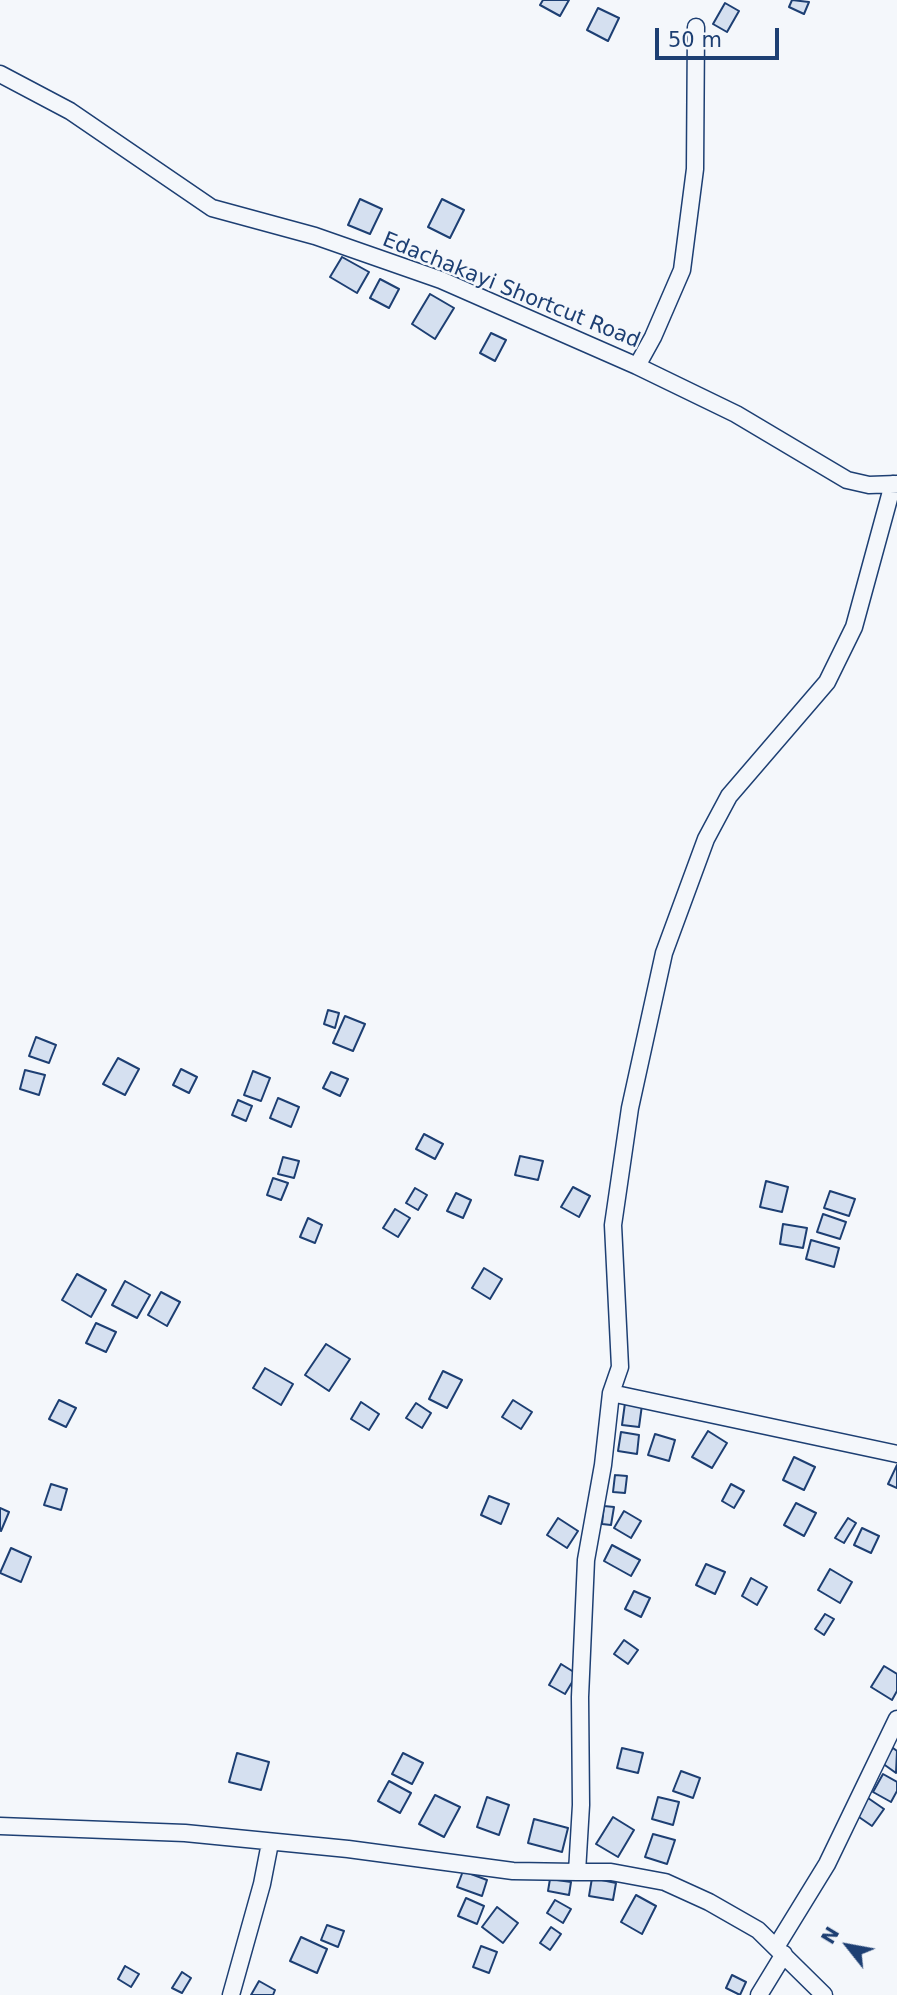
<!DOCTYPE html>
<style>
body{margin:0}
#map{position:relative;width:897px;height:1995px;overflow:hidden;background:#f4f7fb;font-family:"DejaVu Sans",sans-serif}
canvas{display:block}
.north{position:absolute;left:813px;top:1911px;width:70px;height:70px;-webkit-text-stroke:5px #f4f7fb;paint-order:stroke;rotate:301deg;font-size:19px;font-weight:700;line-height:28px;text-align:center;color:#1d3f73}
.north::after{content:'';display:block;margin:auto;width:24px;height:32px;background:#1d3f73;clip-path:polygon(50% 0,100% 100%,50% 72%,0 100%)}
.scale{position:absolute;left:655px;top:28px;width:124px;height:32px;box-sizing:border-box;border:4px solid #1d3f73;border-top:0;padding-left:9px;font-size:21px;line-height:24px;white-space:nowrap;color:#1d3f73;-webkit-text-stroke:5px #f4f7fb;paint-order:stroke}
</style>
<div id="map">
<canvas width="897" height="1995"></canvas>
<div class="north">N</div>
<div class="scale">50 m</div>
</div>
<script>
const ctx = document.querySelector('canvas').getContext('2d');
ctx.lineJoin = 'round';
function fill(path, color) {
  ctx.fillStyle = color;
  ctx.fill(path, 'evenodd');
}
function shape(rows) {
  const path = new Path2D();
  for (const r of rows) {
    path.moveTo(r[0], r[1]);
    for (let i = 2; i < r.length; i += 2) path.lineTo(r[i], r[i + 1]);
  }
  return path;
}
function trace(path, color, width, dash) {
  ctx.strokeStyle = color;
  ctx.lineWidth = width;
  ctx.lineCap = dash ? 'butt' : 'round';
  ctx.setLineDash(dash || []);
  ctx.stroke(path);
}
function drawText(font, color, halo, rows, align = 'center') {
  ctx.font = font + ' "DejaVu Sans",sans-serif';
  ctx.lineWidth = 5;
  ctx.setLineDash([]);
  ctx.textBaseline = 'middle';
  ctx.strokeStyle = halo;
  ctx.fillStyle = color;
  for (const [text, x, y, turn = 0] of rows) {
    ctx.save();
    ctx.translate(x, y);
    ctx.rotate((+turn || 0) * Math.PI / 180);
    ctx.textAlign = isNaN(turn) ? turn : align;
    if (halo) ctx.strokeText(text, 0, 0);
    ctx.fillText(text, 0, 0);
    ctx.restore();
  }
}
const building = shape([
 [543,0,569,0,560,16,540,5,543,0],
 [792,0,809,2,804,14,789,7,792,0],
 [725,3,739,11,727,32,713,24,725,3],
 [598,8,619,18,608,41,587,30,598,8],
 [360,199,382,209,370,234,348,225,360,199],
 [442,199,464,210,450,238,428,227,442,199],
 [342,257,369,272,357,293,330,277,342,257],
 [380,279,399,289,389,308,370,298,380,279],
 [430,294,454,308,435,339,412,324,430,294],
 [491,333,506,340,495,361,480,353,491,333],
 [328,1010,339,1013,335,1028,324,1024,328,1010],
 [345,1016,365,1024,353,1051,333,1043,345,1016],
 [36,1037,56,1045,49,1063,29,1056,36,1037],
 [118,1058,139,1069,125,1095,103,1084,118,1058],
 [181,1069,197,1077,189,1093,173,1085,181,1069],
 [25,1070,45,1075,39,1095,20,1089,25,1070],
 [253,1071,270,1078,261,1101,244,1095,253,1071],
 [331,1072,348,1079,340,1096,323,1088,331,1072],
 [278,1098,299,1107,291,1127,270,1118,278,1098],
 [238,1100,252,1106,246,1121,232,1115,238,1100],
 [424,1134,443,1144,435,1159,416,1149,424,1134],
 [520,1156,543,1161,538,1180,515,1175,520,1156],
 [283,1157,299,1161,294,1178,278,1174,283,1157],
 [273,1178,288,1183,281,1200,267,1195,273,1178],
 [766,1181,788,1187,782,1212,760,1207,766,1181],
 [573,1187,590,1196,579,1217,561,1207,573,1187],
 [415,1188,427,1195,418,1210,406,1203,415,1188],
 [830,1191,855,1199,849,1216,824,1208,830,1191],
 [456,1193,471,1200,463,1218,447,1211,456,1193],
 [395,1209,410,1218,398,1237,383,1228,395,1209],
 [823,1214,846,1222,840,1239,817,1232,823,1214],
 [308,1218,322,1225,315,1243,300,1237,308,1218],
 [783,1224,807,1228,803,1248,780,1244,783,1224],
 [811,1240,839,1248,834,1267,806,1259,811,1240],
 [484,1268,502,1279,490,1299,472,1288,484,1268],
 [77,1274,106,1290,91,1317,62,1300,77,1274],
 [125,1281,150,1295,137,1318,112,1305,125,1281],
 [161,1292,180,1302,167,1326,148,1315,161,1292],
 [96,1323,116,1332,106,1352,86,1343,96,1323],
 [326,1344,350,1359,329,1391,305,1375,326,1344],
 [265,1368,293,1384,281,1405,253,1388,265,1368],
 [443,1371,462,1380,447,1408,429,1399,443,1371],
 [59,1400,76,1408,66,1427,49,1419,59,1400],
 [513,1400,532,1412,521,1429,502,1417,513,1400],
 [361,1402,379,1414,369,1430,351,1419,361,1402],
 [416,1403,431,1413,422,1428,406,1418,416,1403],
 [625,1403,642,1405,639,1427,622,1425,625,1403],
 [708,1431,727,1443,712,1468,692,1457,708,1431],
 [621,1432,639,1435,637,1454,618,1451,621,1432],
 [655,1434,675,1440,669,1461,648,1455,655,1434],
 [794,1457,815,1467,804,1490,783,1480,794,1457],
 [897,1465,897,1488,888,1484,897,1465],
 [615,1475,627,1476,625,1493,613,1492,615,1475],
 [51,1484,67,1489,61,1510,44,1505,51,1484],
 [731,1484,744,1491,734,1508,722,1501,731,1484],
 [489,1496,509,1504,501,1524,481,1515,489,1496],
 [796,1503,816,1513,804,1536,784,1525,796,1503],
 [604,1506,614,1507,611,1525,602,1524,604,1506],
 [0,1508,9,1512,1,1531,0,1530,0,1508],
 [624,1511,641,1521,631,1538,614,1528,624,1511],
 [558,1518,578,1531,567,1548,547,1535,558,1518],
 [848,1518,856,1523,844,1543,835,1538,848,1518],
 [862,1528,879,1536,871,1553,854,1545,862,1528],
 [612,1545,640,1560,631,1576,604,1561,612,1545],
 [11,1548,31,1557,21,1582,0,1573,11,1548],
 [706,1564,725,1572,715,1594,696,1585,706,1564],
 [830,1569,852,1582,840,1603,818,1590,830,1569],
 [751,1578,767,1587,757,1605,742,1596,751,1578],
 [634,1591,650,1598,641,1617,625,1609,634,1591],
 [825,1614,834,1619,824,1635,815,1629,825,1614],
 [624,1640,638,1650,628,1664,614,1654,624,1640],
 [561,1664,577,1674,565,1694,549,1685,561,1664],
 [884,1666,897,1674,897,1691,892,1700,871,1687,884,1666],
 [622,1748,643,1753,638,1773,617,1768,622,1748],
 [893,1748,897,1751,896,1773,882,1763,893,1748],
 [237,1753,269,1762,261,1790,229,1782,237,1753],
 [403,1753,423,1763,412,1784,392,1774,403,1753],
 [681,1771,700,1778,693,1798,673,1791,681,1771],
 [883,1774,897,1782,897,1791,891,1802,873,1792,883,1774],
 [389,1781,411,1793,400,1813,378,1801,389,1781],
 [435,1795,460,1807,444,1837,419,1824,435,1795],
 [487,1797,509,1805,499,1835,477,1827,487,1797],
 [658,1797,679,1802,673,1825,652,1819,658,1797],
 [868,1798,884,1809,872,1826,856,1815,868,1798],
 [613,1817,634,1830,618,1857,596,1844,613,1817],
 [534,1819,568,1828,562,1852,528,1843,534,1819],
 [653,1834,675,1840,667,1864,645,1857,653,1834],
 [463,1871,487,1880,482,1896,457,1887,463,1871],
 [592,1878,616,1883,613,1900,589,1896,592,1878],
 [550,1879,571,1882,569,1895,548,1891,550,1879],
 [636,1895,656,1906,642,1934,621,1922,636,1895],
 [466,1898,484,1906,477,1924,458,1916,466,1898],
 [555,1900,571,1909,563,1923,547,1913,555,1900],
 [497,1907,518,1923,503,1943,482,1927,497,1907],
 [327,1925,344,1931,338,1947,321,1940,327,1925],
 [551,1927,561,1934,550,1950,540,1943,551,1927],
 [301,1937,327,1949,317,1973,290,1961,301,1937],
 [481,1946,497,1952,489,1973,473,1967,481,1946],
 [125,1966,139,1974,131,1987,118,1979,125,1966],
 [182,1972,191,1978,182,1993,172,1988,182,1972],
 [732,1975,746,1982,740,1995,726,1988,732,1975],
 [259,1981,275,1990,273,1995,251,1995,259,1981]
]);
fill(building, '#d5e0f0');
trace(building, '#1d3f73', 2);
const street = shape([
 [0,74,70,111,212,208,315,236,441,280,637,366,736,414,847,480,869,485,897,484],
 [637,366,653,337,682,270,695,169,696,27],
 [611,1393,897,1454],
 [0,1826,185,1833,348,1849,513,1871,577,1872],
 [776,1947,827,1864,897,1719],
 [231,1995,262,1884,270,1843],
 [759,1995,784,1954],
 [824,1995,758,1930,709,1902,665,1882,611,1872,577,1872,581,1805,580,1697,586,1560,603,1465,611,1393,620,1367,613,1225,630,1108,664,953,706,839,729,796,827,682,854,627,893,484]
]);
trace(street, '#1d3f73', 19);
trace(street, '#f4f7fb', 16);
drawText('21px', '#1d3f73', '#f4f7fb', [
 ["Edachakayi Shortcut Road",511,291,22]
]);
</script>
